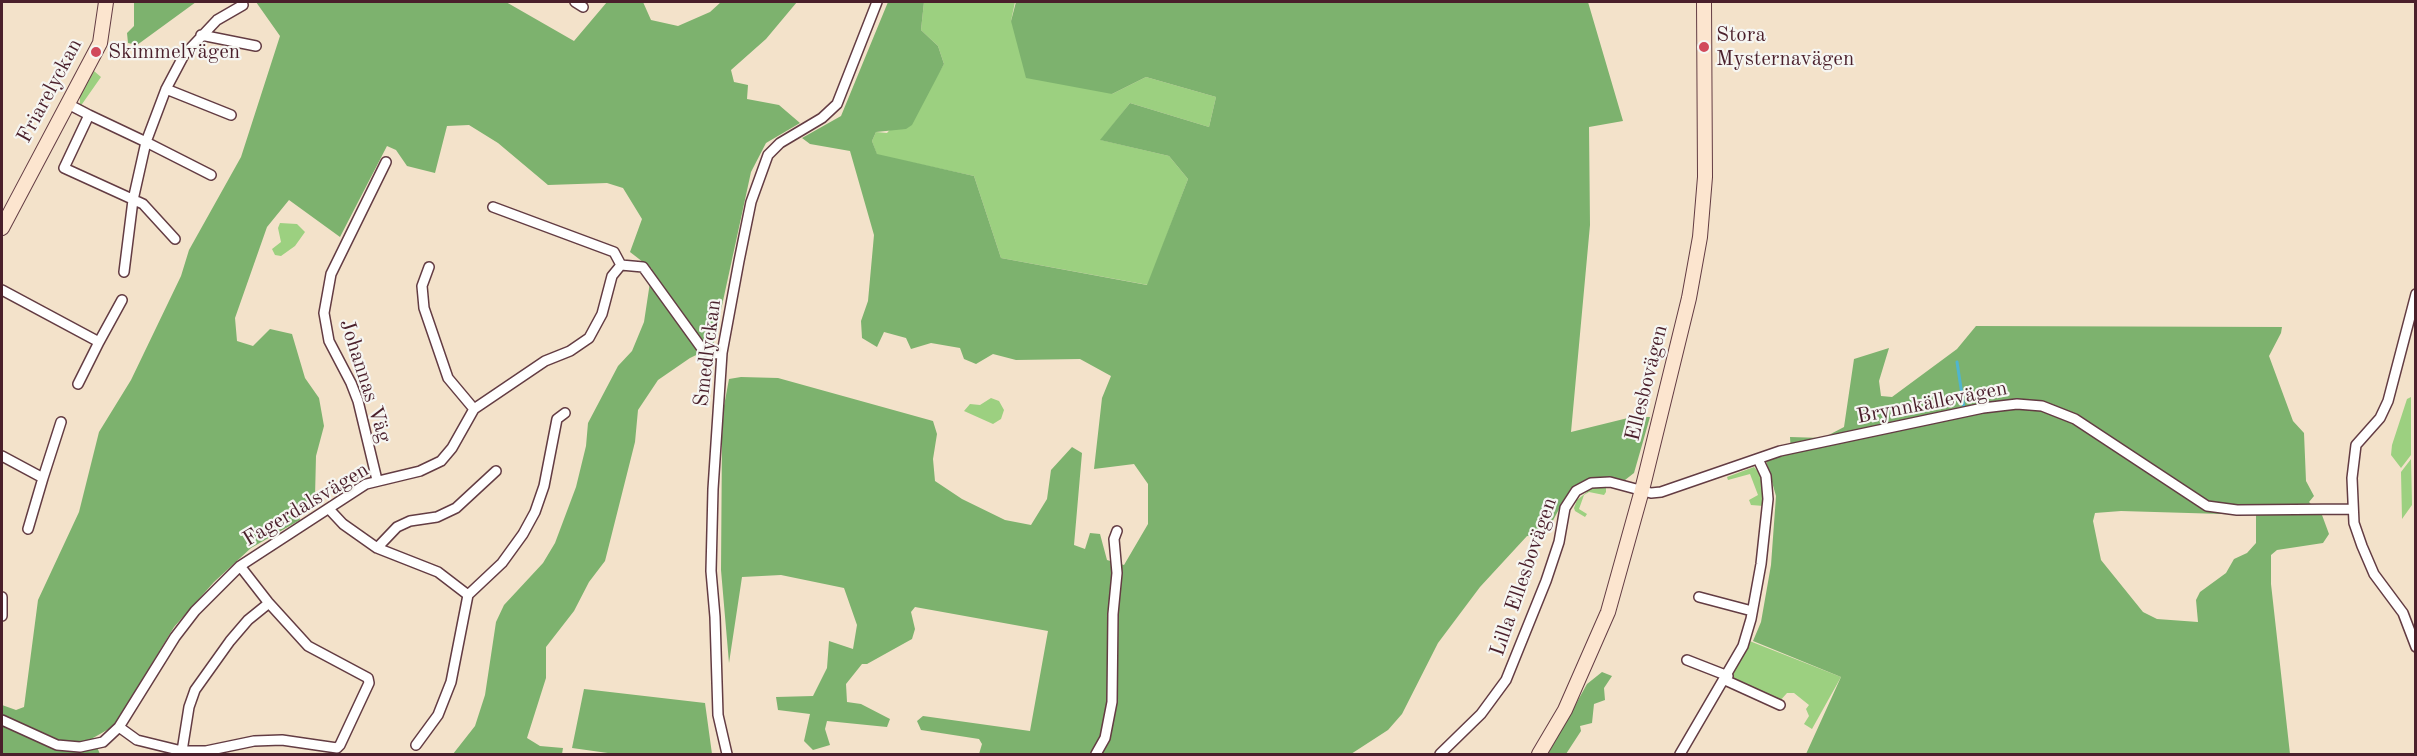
<!DOCTYPE html>
<meta charset="utf-8">
<style>
body{margin:0}
#map{position:relative;width:2417px;height:756px;overflow:hidden;background:#f3e2ca;font-family:"Old Standard TT",serif}
canvas{display:block}
.frame{position:absolute;inset:0;border:3px solid #4a1f2b;pointer-events:none}
</style>
<div id="map">
<canvas width="2417" height="756"></canvas>
<div class="frame"></div>
</div>
<script>
const ctx = document.querySelector('canvas').getContext('2d');
ctx.lineJoin = 'round';
function fill(path, color) {
  ctx.fillStyle = color;
  ctx.fill(path, 'evenodd');
}
function shape(rows) {
  const path = new Path2D();
  for (const r of rows) {
    path.moveTo(r[0], r[1]);
    for (let i = 2; i < r.length; i += 2) path.lineTo(r[i], r[i + 1]);
  }
  return path;
}
function trace(path, color, width, dash) {
  ctx.strokeStyle = color;
  ctx.lineWidth = width;
  ctx.lineCap = dash ? 'butt' : 'round';
  ctx.setLineDash(dash || []);
  ctx.stroke(path);
}
function drawText(font, color, halo, rows, align = 'center') {
  ctx.font = font + ' "Old Standard TT",serif';
  ctx.lineWidth = 4.5;
  ctx.setLineDash([]);
  ctx.textBaseline = 'middle';
  ctx.strokeStyle = halo;
  ctx.fillStyle = color;
  for (const [text, x, y, turn = 0] of rows) {
    ctx.save();
    ctx.translate(x, y);
    ctx.rotate((+turn || 0) * Math.PI / 180);
    ctx.textAlign = isNaN(turn) ? turn : align;
    if (halo) ctx.strokeText(text, 0, 0);
    ctx.fillText(text, 0, 0);
    ctx.restore();
  }
}
fill(shape([
 [924,2,1015,2,1011,21,1112,94,1146,77,1216,97,1209,127,1130,103,1101,140,1169,156,1188,179,1148,285,1001,258,974,176,877,155,872,141,876,132,887,133,935,79,944,64,938,46,921,30],
 [94,71,101,77,80,107,80,96],
 [280,223,297,224,305,232,295,246,281,256,275,255,272,249,281,242,278,228],
 [2411,397,2411,455,2401,468,2391,455,2392,445,2407,399],
 [991,398,999,401,1004,410,1001,419,993,424,964,411,970,404,980,405],
 [2411,459,2412,505,2402,519,2401,472],
 [1754,467,1763,477,1764,506,1751,505,1749,500,1758,495,1750,474,1728,480,1727,477],
 [1592,486,1606,486,1606,492,1604,495,1589,492,1584,495,1579,509,1587,514,1585,517,1575,511,1574,508,1577,500,1587,492,1585,489],
 [1747,640,1841,677,1812,729,1804,724,1809,716,1806,709,1809,705,1794,693,1787,693,1779,702,1731,679]
]), '#9cd080');
fill(shape([
 [134,2,196,2,137,45,128,43,127,33,134,26],
 [256,2,506,2,574,41,607,2,643,2,651,20,678,26,710,12,721,2,797,2,766,39,731,70,734,82,748,85,747,99,779,105,800,123,766,143,751,172,713,347,690,358,658,380,638,410,635,442,605,561,589,582,574,611,546,647,546,678,527,738,540,746,563,748,562,754,453,754,475,726,485,695,496,622,504,605,543,563,555,543,576,487,586,446,588,423,618,366,632,351,644,322,652,269,630,252,642,219,623,188,607,183,548,185,498,143,469,125,447,126,435,173,407,166,396,150,387,146,340,237,289,200,267,227,235,318,237,341,253,346,270,329,292,334,305,378,319,398,324,426,316,456,315,497,297,508,300,520,251,548,214,582,174,627,114,726,93,738,100,754,2,754,2,705,16,710,24,707,38,600,79,512,99,432,131,380,181,276,189,250,241,157,280,36],
 [888,2,924,2,921,30,938,46,944,64,912,125,906,129,876,132,872,141,877,154,974,176,1001,258,1147,285,1188,179,1169,156,1100,140,1130,103,1209,127,1216,97,1146,77,1112,94,1026,78,1011,21,1016,2,1588,2,1623,121,1589,127,1590,225,1571,432,1632,417,1650,417,1634,473,1625,480,1602,477,1577,485,1564,500,1544,537,1527,536,1480,587,1438,643,1402,714,1388,730,1351,754,979,754,982,744,979,739,921,730,917,721,923,716,1030,731,1048,631,915,607,911,612,915,629,912,639,867,664,862,664,846,684,847,702,861,704,890,719,887,727,827,721,825,729,830,745,813,750,804,741,810,714,778,710,776,697,813,696,827,668,829,641,853,649,857,625,844,588,781,575,742,577,729,663,721,570,722,437,724,406,729,379,741,377,778,378,933,421,937,434,933,459,935,481,962,499,1005,520,1031,525,1047,499,1051,470,1072,447,1082,453,1074,545,1085,549,1090,533,1100,534,1107,560,1124,565,1148,524,1148,484,1134,464,1094,469,1102,398,1111,376,1080,359,1016,360,993,354,976,364,964,359,960,348,931,343,911,349,906,338,884,332,877,347,862,338,861,321,868,301,874,235,850,151,810,144,802,138,841,116],
 [1976,326,2282,327,2281,333,2269,356,2293,421,2304,433,2306,481,2314,496,2309,502,2322,515,2329,534,2323,543,2277,550,2271,555,2271,584,2290,754,1806,754,1841,677,1753,641,1761,622,1771,565,1776,496,1766,461,1791,453,1790,437,1823,438,1844,427,1854,359,1889,348,1879,381,1881,396,1892,397,1957,349],
 [2121,511,2256,515,2256,543,2247,553,2234,559,2226,573,2200,592,2196,600,2198,622,2157,619,2143,612,2101,560,2093,521,2095,513],
 [1602,672,1612,676,1604,688,1605,700,1594,704,1592,723,1580,726,1581,731,1566,754,1548,754,1587,684],
 [584,689,705,703,712,754,615,754,572,748]
]), '#7db26e');
trace(shape([
 [1957,362,1964,408]
]), '#4fb5ce', 3);
const street = shape([
 [575,2,583,7],
 [201,35,256,46],
 [166,89,231,115],
 [68,104,89,115,64,168,143,204,175,239],
 [89,115,146,142,133,200,124,272],
 [211,175,146,142,166,89,184,55,217,20,243,5],
 [493,207,614,252,621,265],
 [429,267,422,286,424,308,448,378,474,409],
 [2,290,99,342,78,384],
 [2416,294,2388,401,2380,418,2356,445,2352,478,2354,523,2362,546,2374,574,2403,613,2416,647],
 [99,342,122,300],
 [2,456,43,478,61,422],
 [377,480,358,401,351,383,329,341,324,313,331,274,386,162],
 [329,509,343,524,377,548,438,572,468,595],
 [28,529,43,478],
 [377,548,397,527,410,521,437,517,456,508,496,471],
 [2,597,2,616],
 [1699,597,1752,611],
 [1687,660,1728,676],
 [1725,680,1780,705],
 [2,720,57,745,80,747,103,742,119,727,175,637,195,611,240,566,366,484,420,471,441,461,452,448,474,409,545,361,570,351,589,338,602,314,612,276,621,265,643,267,703,350,712,354,722,353],
 [119,727,137,740,182,751,206,751,254,741,282,740,337,748,340,745,369,683,368,678,308,646,268,602,240,566],
 [416,745,438,715,451,682,468,595,502,563,523,534,535,512,544,486,557,419,565,413],
 [182,751,189,707,195,690,230,641,248,620,269,603],
 [727,754,718,715,715,617,711,571,713,489,722,353,739,261,751,202,768,155,780,143,822,118,837,104,877,2],
 [1096,754,1105,738,1112,702,1113,614,1117,573,1114,539,1117,531],
 [1440,754,1481,714,1506,680,1546,581,1559,542,1565,508,1576,491,1591,483,1610,482,1651,493,1661,492,1780,451,1983,408,2017,404,2042,406,2075,419,2207,506,2237,510,2352,509],
 [1680,754,1743,646,1751,619,1761,564,1768,499,1766,476,1758,459]
]);
const secondary = shape([
 [2,228,100,43,106,2],
 [1539,754,1565,710,1608,612,1642,490,1689,298,1700,237,1705,177,1704,2]
]);
trace(street, '#633c43', 12);
trace(secondary, '#633c43', 16);
trace(street, '#fff', 9);
trace(secondary, '#fce5cf', 14);
for (const [x, y, r, color] of [
 [1704,47,6,"#d1495b"],
 [96,52,6,"#d1495b"]
]) {
  const dot = new Path2D();
  dot.arc(x, y, r, 0, 2 * Math.PI);
  ctx.fillStyle = color;
  ctx.fill(dot);
  trace(dot, '#f6f6f2', 2);
}
drawText('21px', '#4a1f2b', '#f6f6f2', [
 ["Stora",1716,35],
 ["Mysternavägen",1716,59],
 ["Skimmelvägen",108,52]
], 'left');
drawText('21px', '#4a1f2b', '#f6f6f2', [
 ["Friarelyckan",50,91,-62],
 ["Smedlyckan",708,353,-83],
 ["Johannas Väg",365,381,72],
 ["Ellesbovägen",1647,383,-76],
 ["Brynnkällevägen",1932,403,-11],
 ["Fagerdalsvägen",306,505,-31],
 ["Lilla Ellesbovägen",1524,577,-71]
]);
</script>
